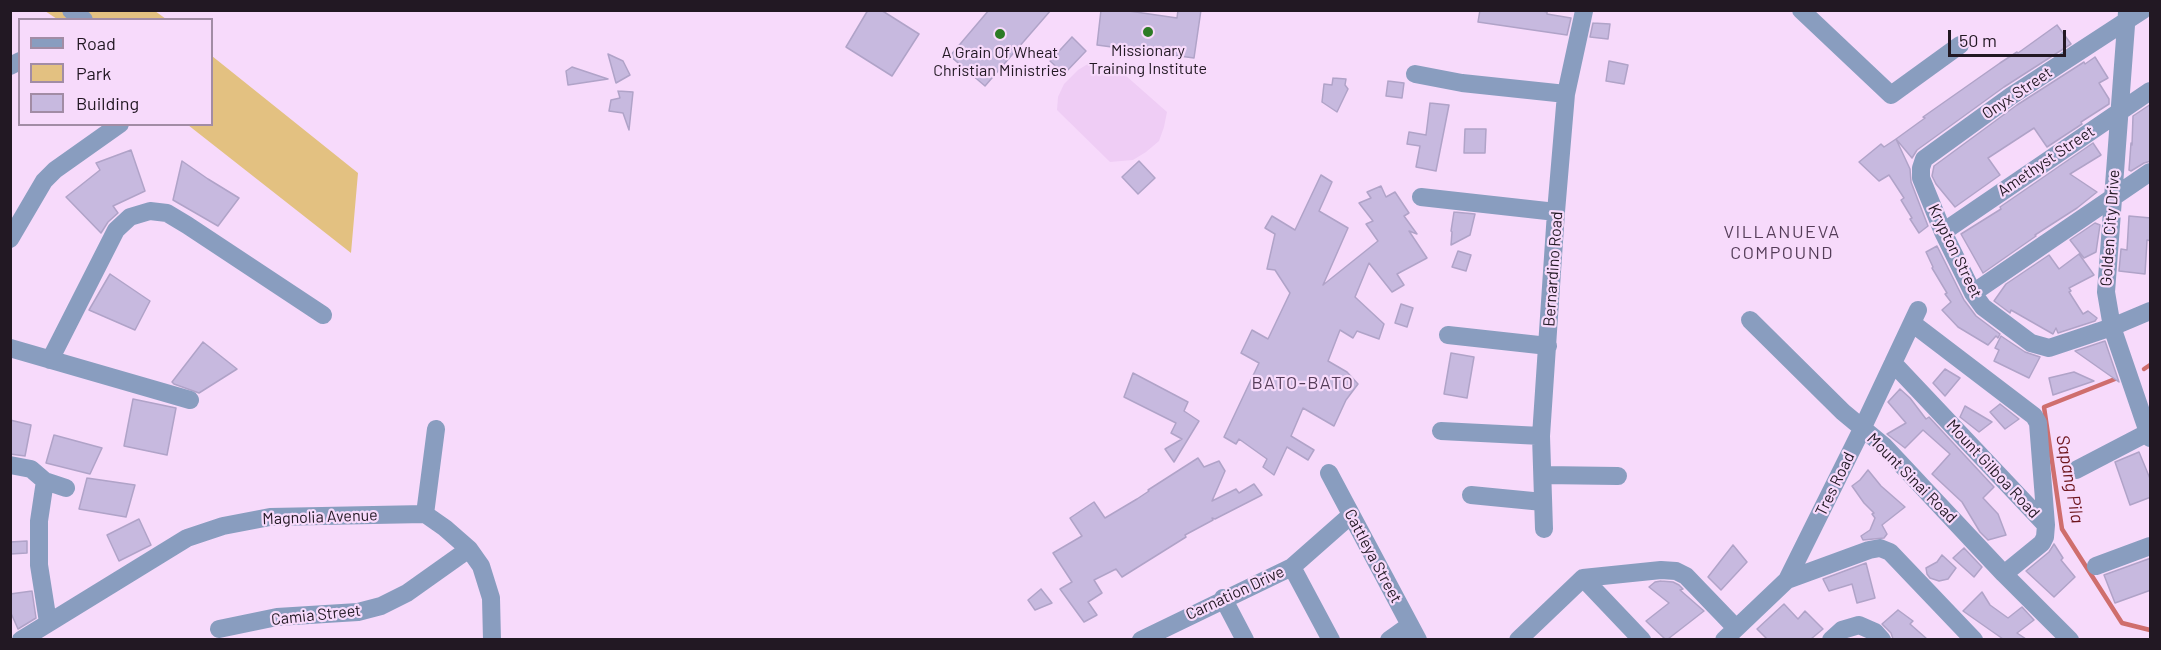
<!DOCTYPE html>
<style>
body{margin:0}
#map{position:relative;width:2161px;height:650px;overflow:hidden;background:#f7dafb;font-family:Barlow,sans-serif}
canvas{display:block}
.frame{position:absolute;inset:0;border:12px solid #221823;pointer-events:none}
.legend{position:absolute;left:18px;top:18px;width:195px;height:108px;box-sizing:border-box;background:#f7dafb;border:2px solid #a28ca5;margin:0;padding:8px 10px;list-style:none;font-size:18px;color:#221823}
.legend li{display:flex;align-items:center;gap:12px;height:30px}
.legend b{width:30px;border:2px solid #a28ca5}
.scale{position:absolute;left:1948px;top:30px;width:118px;height:27px;box-sizing:border-box;border:3px solid #221823;border-top:0;padding-left:8px;font-size:18px;line-height:21px;white-space:nowrap;color:#221823;-webkit-text-stroke:4px #f7dafb;paint-order:stroke}
</style>
<div id="map">
<canvas width="2161" height="650"></canvas>
<div class="frame"></div>
<ul class="legend">
<li><b style="height:8px;background:#899dbf"></b>Road</li>
<li><b style="height:16px;background:#e3c181"></b>Park</li>
<li><b style="height:16px;background:#c7b9df"></b>Building</li>
</ul>
<div class="scale">50 m</div>
</div>
<script>
const ctx = document.querySelector('canvas').getContext('2d');
ctx.lineJoin = 'round';
function fill(path, color) {
  ctx.fillStyle = color;
  ctx.fill(path, 'evenodd');
}
function shape(rows) {
  const path = new Path2D();
  for (const r of rows) {
    path.moveTo(r[0], r[1]);
    for (let i = 2; i < r.length; i += 2) path.lineTo(r[i], r[i + 1]);
  }
  return path;
}
function trace(path, color, width, dash) {
  ctx.strokeStyle = color;
  ctx.lineWidth = width;
  ctx.lineCap = dash ? 'butt' : 'round';
  ctx.setLineDash(dash || []);
  ctx.stroke(path);
}
function drawText(font, color, halo, rows, align = 'center') {
  ctx.font = font + ' Barlow,sans-serif';
  ctx.lineWidth = 4.5;
  ctx.setLineDash([]);
  ctx.textBaseline = 'middle';
  ctx.strokeStyle = halo;
  ctx.fillStyle = color;
  for (const [text, x, y, turn = 0] of rows) {
    ctx.save();
    ctx.translate(x, y);
    ctx.rotate((+turn || 0) * Math.PI / 180);
    ctx.textAlign = isNaN(turn) ? turn : align;
    if (halo) ctx.strokeText(text, 0, 0);
    ctx.fillText(text, 0, 0);
    ctx.restore();
  }
}
fill(shape([
 [1091,62,1116,67,1167,112,1164,127,1159,141,1146,152,1133,160,1110,162,1057,110,1058,97,1064,84,1078,70]
]), '#efcdf5');
fill(shape([
 [45,11,155,11,166,19,57,19],
 [212,56,358,173,351,253,188,125,212,124]
]), '#e3c181');
trace(shape([
 [2144,369,2150,365],
 [2115,379,2044,407,2062,529,2122,623,2150,630]
]), '#cf6e6d', 4.5);
const building = shape([
 [868,10,881,10,919,34,892,76,846,47,868,10],
 [989,10,1051,10,985,86,950,56,989,10],
 [1101,10,1122,10,1177,18,1178,10,1201,10,1194,58,1097,45,1101,10],
 [1480,10,1539,10,1547,12,1547,14,1571,18,1567,35,1478,22,1480,10],
 [1593,23,1610,24,1608,39,1590,37,1593,23],
 [2057,25,2071,44,2004,87,1917,150,1912,158,1896,139,1925,118,1923,117,2000,63,2017,52,2018,53,2057,25],
 [1072,37,1086,51,1064,74,1050,61,1072,37],
 [608,54,623,61,630,75,616,83,608,54],
 [2095,57,2108,78,2099,83,2109,99,2109,104,2081,122,2082,124,2047,147,2034,128,1988,158,2000,175,1955,207,1936,184,1932,176,1934,166,2017,105,2084,62,2085,64,2095,57],
 [1609,61,1628,65,1624,84,1606,81,1609,61],
 [572,67,608,79,568,85,566,71,572,67],
 [1333,78,1346,79,1345,85,1348,89,1337,112,1322,102,1324,84,1332,85,1333,78],
 [1388,81,1404,83,1402,98,1386,96,1388,81],
 [618,91,633,92,629,130,623,113,609,111,611,100,620,98,618,91],
 [1430,103,1449,105,1436,171,1416,167,1420,146,1407,144,1409,132,1426,135,1430,103],
 [2151,104,2151,161,2144,163,2131,171,2129,170,2131,143,2132,145,2133,116,2151,104],
 [1465,129,1486,129,1485,153,1464,153,1465,129],
 [1896,139,1910,169,1911,182,1928,226,1919,233,1910,219,1912,218,1901,200,1904,198,1889,175,1879,181,1859,162,1881,144,1884,147,1896,139],
 [2093,143,2101,155,2070,174,2097,192,2077,208,2035,235,2036,236,1983,273,1961,234,2001,209,2000,207,2093,143],
 [131,150,145,191,113,206,118,213,108,222,101,233,66,197,100,170,96,163,131,150],
 [182,161,208,179,239,198,218,226,173,200,182,161],
 [1139,161,1155,178,1138,194,1122,177,1139,161],
 [1321,175,1332,182,1319,211,1348,228,1323,285,1378,241,1366,224,1373,221,1359,203,1371,198,1367,192,1381,186,1386,197,1395,192,1409,213,1404,216,1417,234,1409,231,1427,258,1397,274,1404,285,1392,292,1369,263,1355,297,1384,324,1379,339,1357,331,1353,338,1340,330,1328,361,1347,372,1358,384,1346,400,1334,426,1303,408,1291,436,1314,450,1308,460,1287,447,1274,475,1263,467,1267,459,1239,439,1236,444,1224,437,1259,363,1241,353,1252,330,1268,339,1290,293,1275,270,1267,269,1275,234,1265,228,1272,216,1295,230,1321,175],
 [1454,212,1475,214,1470,235,1451,245,1452,232,1451,231,1454,212],
 [2129,216,2151,218,2151,241,2147,240,2145,274,2119,271,2121,249,2127,250,2129,216],
 [2095,223,2100,225,2096,252,2084,258,2070,240,2095,223],
 [1937,246,1964,300,1976,316,2000,334,1998,338,1996,336,1988,345,1958,327,1942,310,1951,302,1945,294,1947,293,1932,268,1933,267,1926,252,1937,246],
 [1458,251,1471,255,1466,271,1452,267,1458,251],
 [2079,254,2094,275,2069,288,2071,291,2069,292,2083,314,2088,311,2097,318,2095,321,2058,333,2056,328,2053,334,2011,310,2010,313,1994,301,2006,284,2049,255,2059,269,2079,254],
 [110,274,150,301,135,330,89,310,110,274],
 [1401,304,1413,308,1407,327,1395,323,1401,304],
 [2001,336,2025,352,2040,357,2029,378,1994,361,1999,350,1995,348,2001,336],
 [2105,341,2119,382,2075,351,2105,341],
 [203,342,237,369,199,393,174,384,172,382,203,342],
 [1451,353,1474,357,1467,398,1444,394,1451,353],
 [1945,369,1960,378,1945,396,1933,383,1945,369],
 [2074,372,2094,381,2053,395,2049,378,2074,372],
 [1133,373,1188,402,1184,411,1199,421,1174,462,1165,449,1182,439,1171,433,1176,423,1124,397,1133,373],
 [1900,389,1910,398,1926,419,1929,417,1994,487,1983,498,1998,514,2006,535,1988,540,1980,532,1962,502,1932,474,1950,454,1923,430,1905,448,1887,434,1906,423,1888,402,1900,389],
 [133,399,176,408,167,455,124,446,133,399],
 [2000,404,2019,419,2005,429,1990,412,2000,404],
 [1965,406,1992,422,1979,432,1960,417,1965,406],
 [10,420,31,425,25,456,10,454,10,420],
 [54,435,102,448,90,474,46,463,54,435],
 [2139,452,2151,481,2151,497,2130,505,2115,462,2139,452],
 [1198,458,1204,467,1219,461,1225,471,1212,501,1236,489,1239,493,1254,484,1262,495,1215,519,1212,518,1213,520,1185,535,1186,537,1122,577,1116,569,1094,580,1102,593,1088,602,1097,615,1084,622,1060,589,1072,582,1053,553,1082,536,1070,518,1094,502,1105,518,1137,499,1149,491,1148,490,1198,458],
 [1868,470,1881,486,1905,507,1882,525,1887,534,1884,538,1863,540,1861,536,1870,530,1875,518,1872,514,1874,513,1864,503,1852,486,1860,480,1868,470],
 [87,478,135,485,126,517,79,509,87,478],
 [139,519,151,545,119,561,107,535,139,519],
 [27,541,27,553,10,554,10,542,27,541],
 [2054,544,2063,558,2061,560,2075,577,2054,597,2026,571,2049,552,2054,544],
 [1733,545,1747,562,1721,590,1708,577,1733,545],
 [1964,548,1982,567,1974,577,1953,558,1964,548],
 [1942,555,1956,568,1948,579,1939,581,1930,578,1927,574,1926,568,1937,562,1942,555],
 [2151,558,2151,590,2115,603,2104,575,2151,558],
 [1866,563,1875,598,1857,603,1852,584,1829,591,1823,579,1866,563],
 [1661,581,1673,582,1679,585,1683,589,1680,590,1704,611,1668,639,1665,639,1646,621,1669,603,1649,587,1655,582,1661,581],
 [1041,589,1052,603,1035,610,1028,600,1041,589],
 [32,591,36,618,18,629,10,611,10,594,32,591],
 [1982,592,1990,605,2008,618,2022,607,2034,620,2017,633,2026,639,2003,639,1963,611,1982,592],
 [1784,604,1798,619,1805,611,1823,629,1811,639,1767,639,1757,629,1784,604],
 [1898,610,1913,621,1910,624,1927,639,1893,639,1891,633,1882,624,1898,610]
]);
fill(building, '#c7b9df');
trace(building, '#b0a3c8', 1.5);
trace(shape([
 [71,10,84,20],
 [1801,10,1891,95,1960,45],
 [2143,10,2011,96,1924,159,1921,168,1921,178,1943,232,1973,293,1983,307,2031,343,2049,348,2112,327,2150,311],
 [2127,12,2106,292,2112,327,2150,438],
 [10,66,20,61],
 [1415,74,1462,83,1566,94],
 [1421,197,1556,212],
 [1943,232,2150,91],
 [10,239,44,181,55,170,120,124],
 [1973,293,2150,172],
 [1750,320,1843,412,1884,446,2004,574,2070,640],
 [1912,323,2034,416,2038,423,2046,525,2045,537,2042,543,2004,574],
 [1448,335,1548,346],
 [10,348,190,400],
 [50,360,116,230,130,217,150,211,167,213,187,225,323,315],
 [1893,363,2046,525],
 [1441,431,1541,436],
 [10,465,31,469,45,481,66,488],
 [2076,470,2149,432],
 [1329,473,1418,640],
 [1543,475,1618,476],
 [45,481,39,521,39,565,48,622],
 [1471,495,1543,502],
 [425,514,436,429],
 [1544,529,1541,436,1556,212,1566,94,1584,11],
 [2096,566,2150,546],
 [1292,567,1331,640],
 [1583,578,1661,570,1676,571,1686,576,1736,628],
 [1583,578,1642,640],
 [1787,580,1869,550,1880,548,1890,552,1974,640],
 [1223,598,1245,640],
 [219,629,277,617,358,612,381,606,407,593,469,549],
 [21,640,187,538,223,526,270,517,425,514,445,528,469,549,481,566,491,598,492,640],
 [1141,640,1292,567,1351,515],
 [1389,640,1410,625],
 [1518,640,1583,578],
 [1724,640,1787,580,1862,429,1918,310],
 [1831,640,1842,630,1859,625,1875,632,1882,640]
]), '#899dbf', 18);
for (const [x, y, r, color] of [
 [1148,32,6,"#2c7b25"],
 [1000,34,6,"#2c7b25"]
]) {
  const dot = new Path2D();
  dot.arc(x, y, r, 0, 2 * Math.PI);
  ctx.fillStyle = color;
  ctx.fill(dot);
  trace(dot, '#f7dafb', 2);
}
drawText('16px', '#221823', '#f7dafb', [
 ["Missionary",1148,51],
 ["Training Institute",1148,69],
 ["A Grain Of Wheat",1000,53],
 ["Christian Ministries",1000,71]
]);
drawText('16px', '#221823', '#f7dafb', [
 ["Onyx Street",2017,93,-34],
 ["Amethyst Street",2046,161,-34],
 ["Golden City Drive",2110,228,-86],
 ["Krypton Street",1955,251,64],
 ["Bernardino Road",1553,269,-86],
 ["Mount Gilboa Road",1993,469,47],
 ["Mount Sinai Road",1912,478,45],
 ["Tres Road",1835,484,-64],
 ["Magnolia Avenue",320,517,-2],
 ["Cattleya Street",1373,556,62],
 ["Carnation Drive",1235,593,-25],
 ["Camia Street",316,615,-6]
]);
ctx.letterSpacing = '1.5px';
drawText('18px', '#553d59', '#f7dafb', [
 ["VILLANUEVA",1782,232],
 ["COMPOUND",1782,253],
 ["BATO-BATO",1303,383]
]);
ctx.letterSpacing = '0px';
drawText('italic 18px', '#6e151d', '#f7dafb', [
 ["Sapang Pila",2070,479,80]
]);
</script>
